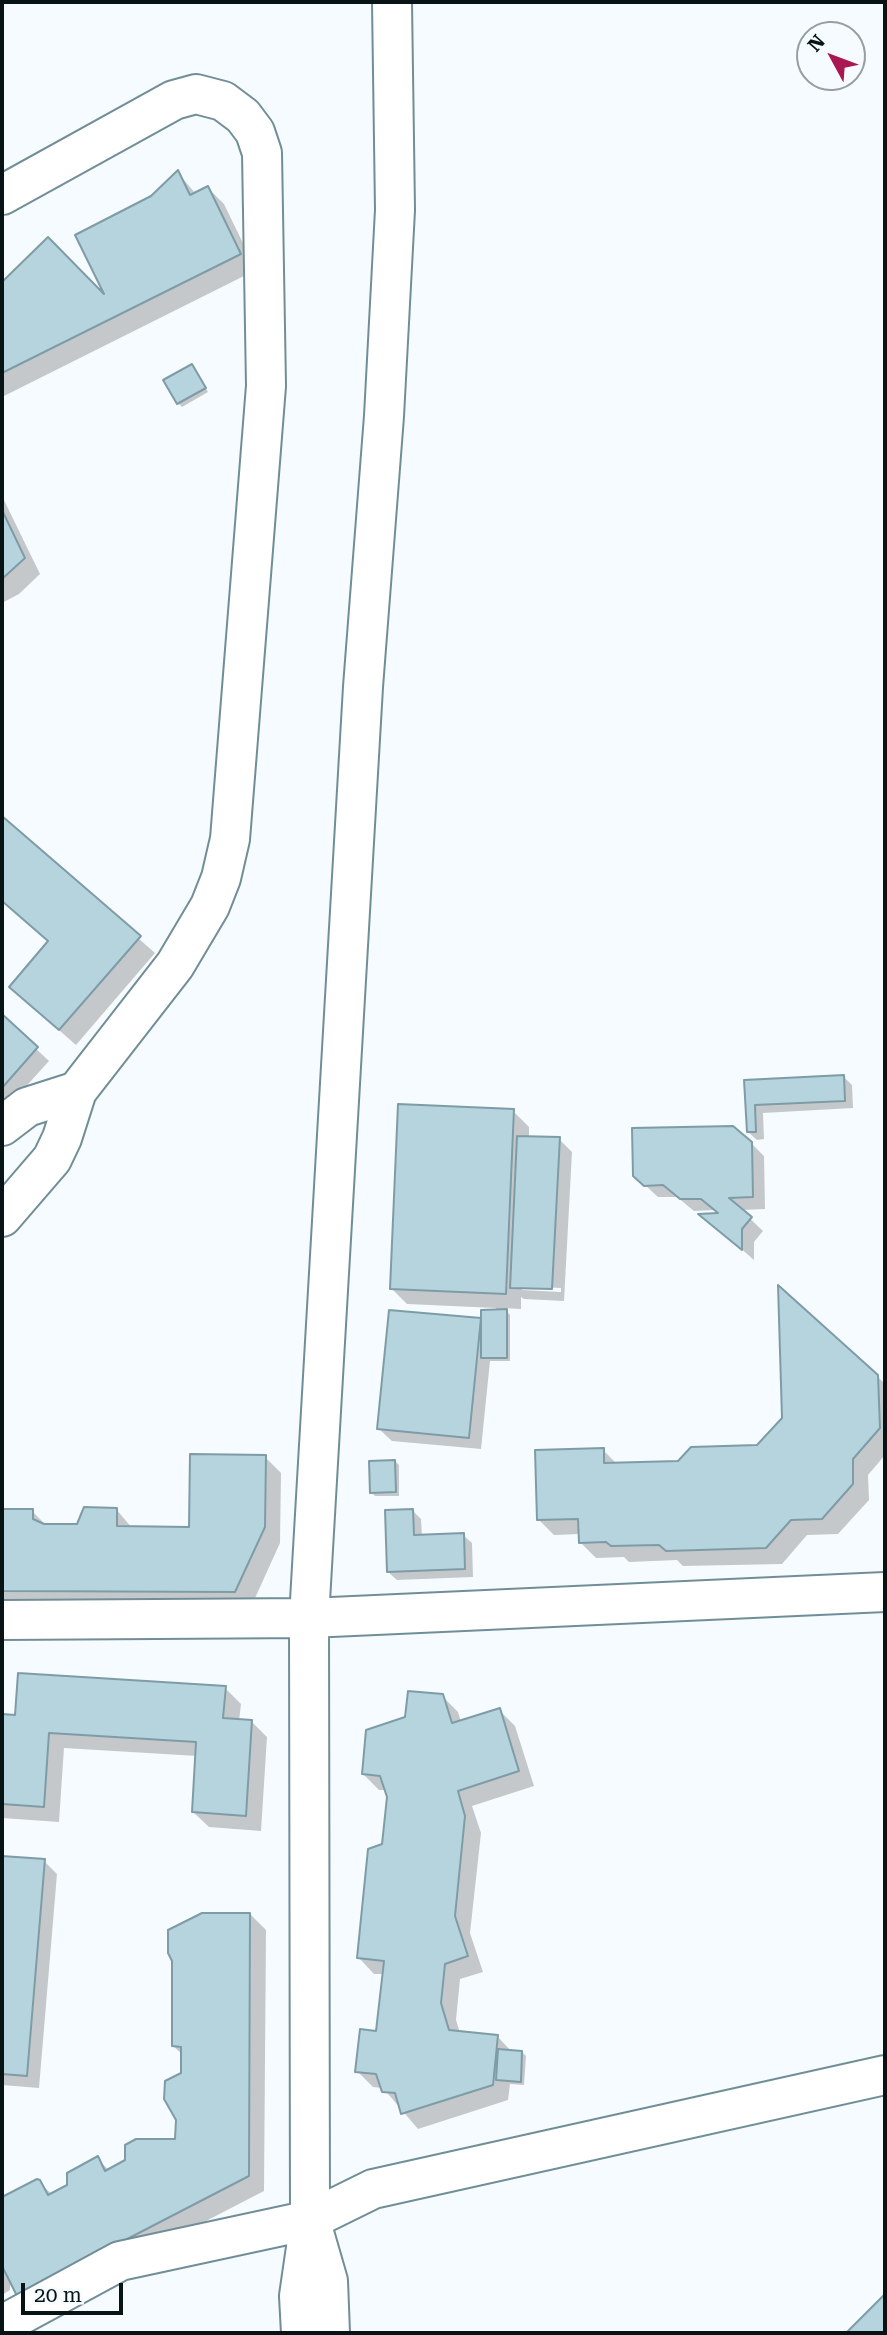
<!DOCTYPE html>
<style>
body{margin:0}
#map{position:relative;width:887px;height:2335px;overflow:hidden;background:#f5fbfe;font-family:"Roboto Serif",serif}
canvas{display:block}
.frame{position:absolute;inset:0;border:4px solid #081316;pointer-events:none}
.north{position:absolute;left:796px;top:21px;width:70px;height:70px;box-sizing:border-box;background:#f5fbfe;border:2px solid #969ea1;border-radius:50%;rotate:311deg;font-size:19px;font-weight:700;line-height:28px;text-align:center;color:#081316}
.north::after{content:'';display:block;margin:auto;width:24px;height:32px;background:#a91852;clip-path:polygon(50% 0,100% 100%,50% 72%,0 100%)}
.scale{position:absolute;left:21px;top:2283px;width:102px;height:32px;box-sizing:border-box;border:4px solid #081316;border-top:0;padding-left:9px;font-size:21px;line-height:24px;white-space:nowrap;color:#081316;-webkit-text-stroke:5px #f5fbfe;paint-order:stroke}
</style>
<div id="map">
<canvas width="887" height="2335"></canvas>
<div class="frame"></div>
<div class="north">N</div>
<div class="scale">20 m</div>
</div>
<script>
const ctx = document.querySelector('canvas').getContext('2d');
ctx.lineJoin = 'round';
function fill(path, color) {
  ctx.fillStyle = color;
  ctx.fill(path, 'evenodd');
}
function shape(rows) {
  const path = new Path2D();
  for (const r of rows) {
    path.moveTo(r[0], r[1]);
    for (let i = 2; i < r.length; i += 2) path.lineTo(r[i], r[i + 1]);
  }
  return path;
}
function trace(path, color, width, dash) {
  ctx.strokeStyle = color;
  ctx.lineWidth = width;
  ctx.lineCap = dash ? 'butt' : 'round';
  ctx.setLineDash(dash || []);
  ctx.stroke(path);
}
fill(shape([
 [178,173,196,194,208,188,224,204,256,270,2,397,2,285,48,239,108,300,152,198],
 [195,370,208,392,182,407,178,403],
 [2,496,40,574,19,594,2,603],
 [2,818,155,953,76,1045,27,1002,50,943,2,901],
 [2,1017,49,1061,2,1113],
 [843,1076,852,1085,853,1108,763,1113,764,1139,757,1140,748,1132,746,1082],
 [513,1111,529,1127,529,1138,559,1139,572,1152,564,1301,524,1299,521,1297,521,1309,504,1308,510,1315,510,1361,490,1361,481,1449,392,1441,379,1429,480,1320,483,1323,496,1311,496,1308,407,1304,392,1289],
 [522,1286,561,1288,561,1292,522,1290],
 [751,1143,764,1156,765,1209,741,1210,763,1231,754,1242,754,1260,702,1215,721,1215,715,1210,694,1211,677,1197,658,1197,634,1175],
 [877,1376,885,1384,885,1455,868,1475,869,1500,838,1534,807,1535,782,1564,683,1566,677,1560,629,1562,624,1557,596,1558,580,1542,580,1534,554,1535,538,1519,603,1450,618,1465,679,1463,758,1447],
 [265,1457,281,1473,280,1543,251,1607,2,1606,2,1517,4,1511,32,1511,47,1526,78,1526,116,1509,132,1528,191,1529],
 [395,1461,399,1465,399,1496,375,1496,372,1493],
 [413,1511,421,1519,422,1537,463,1535,472,1543,473,1577,397,1580,388,1572],
 [225,1688,241,1704,239,1721,252,1722,267,1737,261,1831,209,1827,193,1812,197,1756,64,1748,59,1822,2,1818,2,1716,16,1716],
 [442,1696,458,1712,461,1722,499,1710,515,1726,534,1786,472,1806,481,1833,470,1933,483,1972,460,1979,456,2020,460,2033,498,2037,512,2052,522,2052,526,2056,524,2085,510,2084,508,2100,418,2129,383,2088,373,2087,357,2071,378,2033,384,1974,374,1974,359,1958,383,1846,389,1797,387,1790,379,1790,363,1774,407,1718],
 [2,1858,44,1861,57,1874,39,2088,2,2085],
 [250,1914,266,1930,264,2191,34,2310,10,2278,10,2290,2,2295,2,2199,37,2181,53,2195,68,2186,97,2159,109,2170,177,2141,183,2055,173,2046,174,1961]
]), '#0003');
const building = shape([
 [178,170,190,195,208,186,241,254,2,373,2,282,48,237,104,294,75,235,151,196,178,170],
 [192,364,206,388,177,404,163,380,192,364],
 [2,510,25,558,2,579,2,510],
 [2,816,141,936,59,1030,9,987,48,941,2,901,2,816],
 [2,1014,38,1047,2,1088,2,1014],
 [844,1075,845,1101,755,1105,756,1132,747,1132,744,1080,844,1075],
 [398,1104,514,1109,506,1294,390,1289,398,1104],
 [733,1126,752,1142,753,1197,729,1198,752,1217,742,1229,742,1250,698,1214,718,1213,701,1199,680,1199,663,1185,644,1186,633,1176,632,1128,733,1126],
 [517,1136,560,1137,552,1289,510,1288,517,1136],
 [778,1285,878,1375,880,1428,853,1459,853,1484,822,1519,791,1520,766,1548,666,1551,659,1545,611,1546,606,1542,579,1543,578,1519,537,1520,535,1450,604,1448,604,1463,678,1461,691,1447,757,1445,782,1418,778,1285],
 [507,1309,507,1358,481,1358,481,1310,507,1309],
 [389,1310,481,1318,469,1438,377,1429,389,1310],
 [190,1454,266,1455,265,1527,235,1592,2,1591,3,1509,33,1509,33,1519,44,1524,77,1524,84,1507,117,1508,117,1526,189,1527,190,1454],
 [395,1460,396,1492,370,1493,369,1461,395,1460],
 [413,1509,414,1535,464,1533,465,1569,387,1572,385,1510,413,1509],
 [18,1673,226,1686,223,1718,252,1720,246,1816,192,1812,196,1742,49,1733,44,1807,2,1804,2,1714,15,1715,18,1673],
 [408,1691,443,1694,452,1723,500,1708,519,1771,458,1791,465,1816,455,1916,468,1956,445,1964,441,2003,449,2030,498,2035,493,2085,401,2114,395,2093,382,2092,376,2074,355,2072,360,2029,376,2031,384,1961,357,1958,368,1849,382,1844,387,1797,380,1776,362,1774,366,1730,405,1717,408,1691],
 [2,1856,45,1859,27,2076,2,2074,2,1856],
 [202,1913,250,1913,249,2176,17,2296,2,2266,2,2197,37,2179,40,2180,48,2195,67,2185,67,2173,98,2156,105,2171,125,2160,125,2145,136,2139,175,2139,176,2120,164,2099,165,2081,181,2073,181,2047,172,2046,172,1961,168,1953,168,1930,202,1913],
 [498,2049,522,2051,521,2082,496,2080,498,2049],
 [885,2294,885,2333,846,2333,885,2294]
]);
fill(building, '#b5d4de');
trace(building, '#7f9ca6', 2);
const minor = shape([
 [2,195,174,100,196,94,223,101,243,116,255,132,262,153,266,386,230,839,221,878,210,906,175,965,77,1091,62,1138,52,1159,2,1217],
 [2,1126,27,1107,77,1091],
 [2,1620,309,1618,885,1592],
 [315,2236,328,2281,330,2333],
 [2,2325,120,2261,310,2220,373,2189,885,2075],
 [301,2333,299,2296,310,2220,309,1618,363,687,384,416,395,210,392,2]
]);
trace(minor, '#718e98', 42);
trace(minor, '#fff', 38);
</script>
